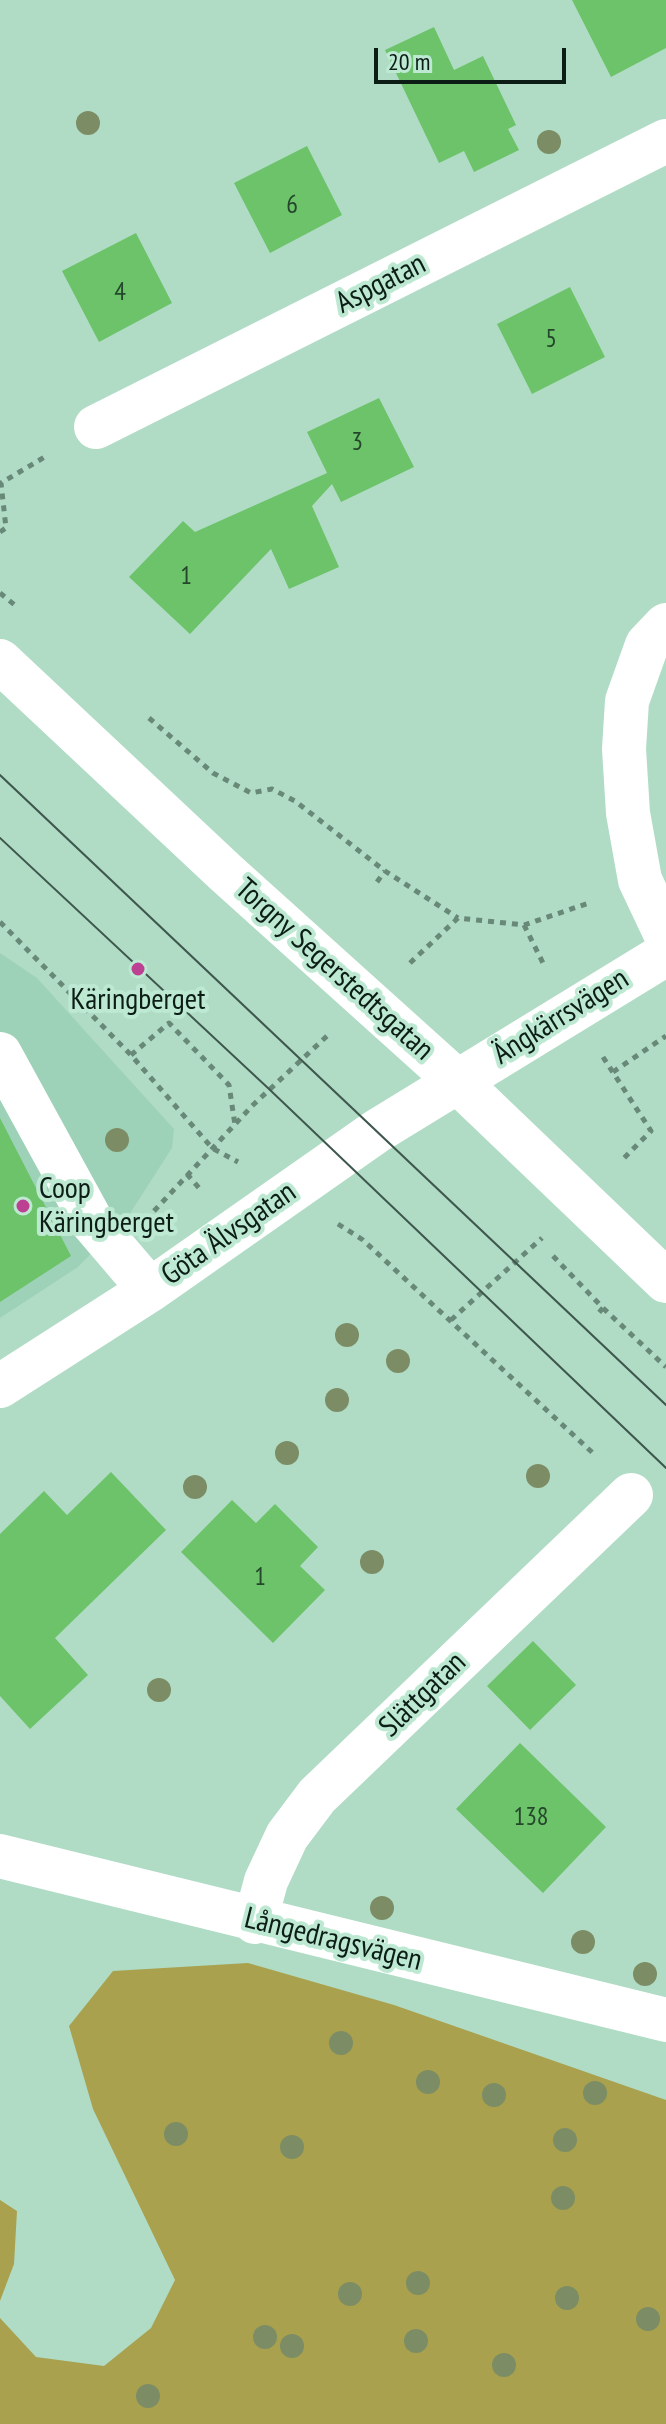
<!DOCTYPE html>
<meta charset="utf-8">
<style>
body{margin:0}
#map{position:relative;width:666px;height:2424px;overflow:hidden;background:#b0dcc6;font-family:"PT Sans Narrow",sans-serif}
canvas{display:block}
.scale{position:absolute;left:374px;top:48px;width:192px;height:36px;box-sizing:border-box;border:4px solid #0c1d16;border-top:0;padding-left:10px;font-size:24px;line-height:28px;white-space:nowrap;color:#0c1d16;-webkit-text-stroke:6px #bde9d3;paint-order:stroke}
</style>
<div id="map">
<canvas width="666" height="2424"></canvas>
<div class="scale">20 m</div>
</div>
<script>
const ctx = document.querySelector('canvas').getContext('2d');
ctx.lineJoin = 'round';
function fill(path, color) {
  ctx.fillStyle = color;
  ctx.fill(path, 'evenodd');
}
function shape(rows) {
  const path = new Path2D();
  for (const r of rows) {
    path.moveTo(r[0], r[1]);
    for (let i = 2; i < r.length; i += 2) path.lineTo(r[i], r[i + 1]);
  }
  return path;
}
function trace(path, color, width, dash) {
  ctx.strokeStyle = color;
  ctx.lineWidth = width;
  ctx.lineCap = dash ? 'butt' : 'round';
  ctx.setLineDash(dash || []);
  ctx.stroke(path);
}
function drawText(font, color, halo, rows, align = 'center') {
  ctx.font = font + ' "PT Sans Narrow",sans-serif';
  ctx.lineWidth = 8;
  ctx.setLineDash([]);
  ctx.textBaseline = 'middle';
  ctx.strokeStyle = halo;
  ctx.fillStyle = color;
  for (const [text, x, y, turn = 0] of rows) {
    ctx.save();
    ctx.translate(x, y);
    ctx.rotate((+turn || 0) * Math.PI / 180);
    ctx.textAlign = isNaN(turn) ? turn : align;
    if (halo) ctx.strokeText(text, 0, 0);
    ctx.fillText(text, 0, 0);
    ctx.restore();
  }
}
fill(shape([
 [0,953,37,978,174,1129,172,1148,129,1215,78,1267,0,1318]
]), '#9ed2b8');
fill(shape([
 [248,1963,394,2005,666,2100,666,2424,0,2424,0,2318,36,2357,104,2366,151,2328,175,2280,93,2109,69,2026,113,1971],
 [0,2200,17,2211,14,2264,0,2301]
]), '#a9a14e');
fill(shape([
 [572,0,666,0,666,48,611,77],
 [434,27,454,70,483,56,516,125,508,129,519,150,474,172,464,151,439,163,385,50],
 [307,146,342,215,270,253,234,183],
 [136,233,172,303,99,342,62,271],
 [570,287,605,357,532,394,497,324],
 [379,398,414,467,341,502,332,484,312,506,339,567,289,589,271,549,190,634,129,577,183,521,195,532,327,473,307,432],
 [0,1118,71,1256,0,1302],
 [111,1472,166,1530,55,1638,88,1675,30,1729,0,1696,0,1534,44,1491,67,1515],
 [232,1500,256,1523,275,1504,318,1547,300,1566,325,1590,273,1643,181,1552],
 [533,1641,576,1685,530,1730,487,1686],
 [520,1743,606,1827,543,1893,456,1809]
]), '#6cc369');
trace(shape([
 [0,532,6,528,1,483,48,455],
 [0,593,16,606],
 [149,718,213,773,251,793,272,789,295,801,385,871,458,918],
 [377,882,385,871],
 [0,922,131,1055,212,1148,238,1162],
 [524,925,544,965],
 [410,963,458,918,524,925,589,903],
 [131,1055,169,1023,229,1085,235,1125],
 [603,1057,651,1131,621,1161],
 [613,1072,666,1036],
 [187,1174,199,1188],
 [154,1211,253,1105,327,1036],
 [338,1224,363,1240,595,1455],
 [553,1256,603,1308,596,1316],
 [603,1308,666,1367],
 [451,1320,542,1238]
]), '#688878', 5, [6, 6]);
trace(shape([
 [96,427,666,141],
 [666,625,647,645,627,701,624,749,628,813,640,880,666,935],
 [0,661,226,873,457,1081,666,1281],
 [0,1054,92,1222,150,1290],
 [0,1386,150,1290,377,1131,666,954],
 [0,1856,666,2020],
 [255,1922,266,1881,287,1836,317,1796,631,1495]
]), '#fff', 44);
trace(shape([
 [0,775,666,1405],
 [0,838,269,1089,666,1468]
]), '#3f584d', 2);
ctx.fillStyle = '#7c8d65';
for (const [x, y] of [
 [88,123],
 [549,142],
 [117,1140],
 [347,1335],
 [398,1361],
 [337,1400],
 [287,1453],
 [538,1476],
 [195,1487],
 [372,1562],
 [159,1690],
 [382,1908],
 [583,1942],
 [645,1974],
 [341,2043],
 [428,2082],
 [595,2093],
 [494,2095],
 [176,2134],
 [565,2140],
 [292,2147],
 [563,2198],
 [418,2283],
 [350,2294],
 [567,2298],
 [648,2319],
 [265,2337],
 [416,2341],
 [292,2346],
 [504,2365],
 [148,2396]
]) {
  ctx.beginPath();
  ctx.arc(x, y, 12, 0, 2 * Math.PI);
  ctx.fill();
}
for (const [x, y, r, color] of [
 [138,969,8,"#bc4193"],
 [23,1206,8,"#bc4193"]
]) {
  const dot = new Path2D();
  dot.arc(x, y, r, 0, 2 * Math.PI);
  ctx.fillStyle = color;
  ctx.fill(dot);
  trace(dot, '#bde9d3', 3);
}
drawText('26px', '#24462b', null, [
 ["6",292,206],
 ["4",120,293],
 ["5",551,340],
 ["3",357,443],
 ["1",186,577],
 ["1",260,1578],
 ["138",531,1818]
]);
drawText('30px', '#0c1d16', '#bde9d3', [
 ["Aspgatan",381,284,-27],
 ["Torgny Segerstedtsgatan",334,970,42],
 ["Ängkärrsvägen",561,1017,-32],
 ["Göta Älvsgatan",229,1234,-35],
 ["Slättgatan",423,1695,-44],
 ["Långedragsvägen",333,1940,14]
]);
drawText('30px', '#0c1d16', '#bde9d3', [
 ["Käringberget",138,1000],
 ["Coop",39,1189,"left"],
 ["Käringberget",39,1223,"left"]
]);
</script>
